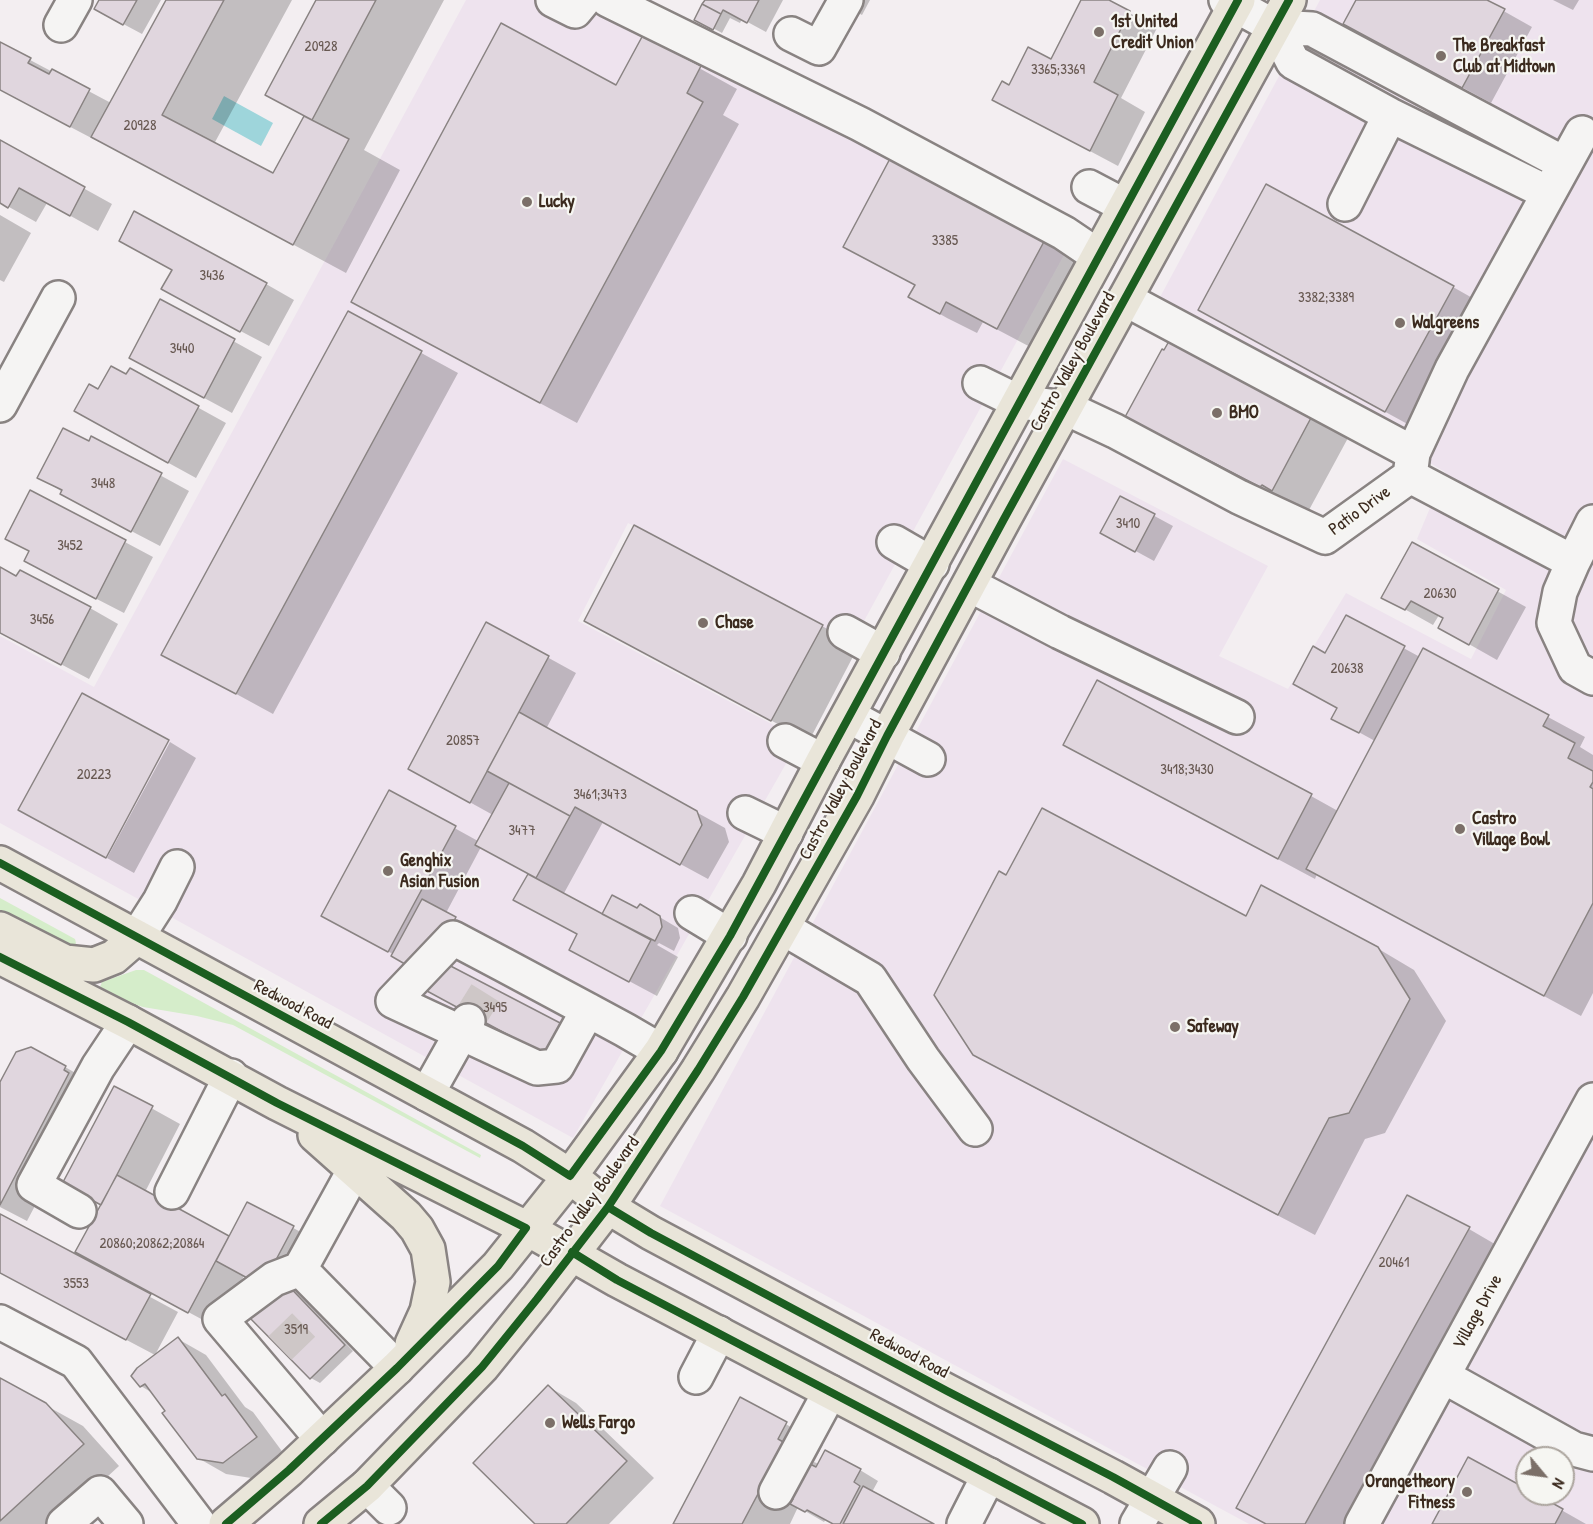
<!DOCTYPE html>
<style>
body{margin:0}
#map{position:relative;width:1593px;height:1524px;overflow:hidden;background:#f3eef1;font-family:"Patrick Hand",sans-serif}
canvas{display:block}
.north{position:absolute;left:1515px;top:1446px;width:60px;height:60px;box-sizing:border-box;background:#f6f6f2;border:2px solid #aba49d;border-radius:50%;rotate:119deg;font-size:16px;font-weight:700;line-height:24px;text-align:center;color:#3b2a1e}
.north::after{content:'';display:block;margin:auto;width:21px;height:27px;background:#7b6f68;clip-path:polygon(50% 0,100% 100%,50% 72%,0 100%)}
</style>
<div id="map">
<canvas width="1593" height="1524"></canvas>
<div class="north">N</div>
</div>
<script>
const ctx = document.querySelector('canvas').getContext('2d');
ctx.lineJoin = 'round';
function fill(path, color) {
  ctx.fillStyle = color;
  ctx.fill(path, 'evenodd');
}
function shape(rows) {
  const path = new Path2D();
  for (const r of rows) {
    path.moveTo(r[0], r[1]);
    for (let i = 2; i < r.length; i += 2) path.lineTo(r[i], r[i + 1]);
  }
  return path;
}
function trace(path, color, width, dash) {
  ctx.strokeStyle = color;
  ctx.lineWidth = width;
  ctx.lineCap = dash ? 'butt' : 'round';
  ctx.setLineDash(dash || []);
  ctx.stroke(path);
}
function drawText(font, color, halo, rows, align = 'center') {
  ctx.font = font + ' "Patrick Hand",sans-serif';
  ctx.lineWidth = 4.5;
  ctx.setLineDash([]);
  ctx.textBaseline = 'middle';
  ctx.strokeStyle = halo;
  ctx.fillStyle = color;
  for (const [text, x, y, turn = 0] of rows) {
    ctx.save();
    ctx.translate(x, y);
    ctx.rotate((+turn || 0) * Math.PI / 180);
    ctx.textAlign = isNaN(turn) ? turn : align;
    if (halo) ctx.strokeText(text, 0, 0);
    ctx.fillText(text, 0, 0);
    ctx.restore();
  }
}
fill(shape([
 [466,0,640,0,1076,233,852,643,628,523,578,621,800,739,573,1138,0,823,0,636,94,687],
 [1320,0,1593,0,1593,1524,1249,1524,660,1206,1063,459,1268,566,1219,656,1288,689,1346,593,1471,659,1506,590,1417,539,1445,472,1159,299],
 [1527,1458,1563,1458,1563,1494,1527,1494]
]), '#eee3ee');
fill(shape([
 [0,898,75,939,76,943,74,947,68,947,0,916],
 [136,970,144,970,481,1155,480,1158,233,1025,197,1016,143,1007,128,1002,100,987,102,982]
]), '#d5edca');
fill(shape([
 [224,96,273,123,261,146,212,119]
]), '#9ed5db');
fill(shape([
 [101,0,161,0,142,34,114,19],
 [167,0,292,0,214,144,273,175,305,116,318,0,444,0,364,150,400,170,346,273,99,140,99,142,0,90,0,44,111,103],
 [706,0,783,0,766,32,742,19,740,23,730,18,722,33,696,19],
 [834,0,870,0,862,15],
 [1083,0,1106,0,1157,28,1121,98,1145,112,1118,166,994,100,1010,87,1052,61],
 [1357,0,1484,0,1532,27,1491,103,1373,39],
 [1553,0,1579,0,1573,10],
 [643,37,737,89,723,115,739,124,577,423,390,323,616,87],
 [0,142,112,204,98,231,47,203,36,222,0,202],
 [893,155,1083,258,1034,349,983,322,977,333,947,318,910,297,917,286,882,267],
 [0,215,31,233,4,282,0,280],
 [266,284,294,300,269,346,191,305],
 [1453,287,1490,308,1422,432,1236,330],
 [161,301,262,357,232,413,158,373],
 [348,313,458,373,273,714,163,654],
 [1162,351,1339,429,1337,432,1348,438,1309,510,1299,505,1297,507,1127,417],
 [130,370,226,423,196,478,103,427,99,391,127,376],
 [92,438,189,491,160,546,89,509,39,477,90,443],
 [31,492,153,557,124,613,54,577,31,552,7,538],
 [1121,498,1173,526,1154,561,1121,543],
 [1412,544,1526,607,1497,660,1467,643,1445,618,1439,615,1433,625,1383,597],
 [0,569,90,608,118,624,89,679,0,632],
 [1346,617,1420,657,1424,650,1585,737,1580,747,1593,755,1593,993,1581,1016,1317,874,1315,879,1102,765,1311,796,1338,811,1375,741,1333,718,1339,708,1326,655],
 [586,620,822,626,858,647,809,741],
 [487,624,576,673,546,729,725,828,729,842,708,879,603,822,563,895,603,916,637,909,641,906,678,928,680,938,674,951,659,943,657,945,678,957,657,996,599,965,579,934,516,899,530,874,481,847,446,913,473,929,463,948,439,968,393,954,350,932,389,792,478,841,493,815,437,784],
 [170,742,196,758,134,873,107,858],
 [1007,877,1246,918,1377,948,1414,970,1446,1021,1385,1133,1365,1139,1315,1235,1012,1076,974,1054],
 [65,1067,93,1083,96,1090,27,1221,0,1207,0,1085],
 [115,1088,180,1124,145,1192,230,1238,248,1204,312,1238,290,1285,353,1351,320,1383,311,1378,248,1313,271,1290,244,1276,216,1327,105,1267,102,1205],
 [0,1216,178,1312,155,1355,0,1273],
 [1469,1229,1505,1250,1353,1524,1268,1524],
 [178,1339,206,1355,245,1407,253,1412,284,1454,251,1478,226,1474,198,1458,154,1394,141,1386],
 [0,1380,83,1426,119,1466,56,1524,0,1524],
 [549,1387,576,1403,654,1478,609,1524,537,1524],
 [741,1399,823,1445,814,1462,819,1464,860,1470,878,1481,872,1492,931,1524,835,1524,826,1519,824,1522,798,1507,790,1524,675,1524],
 [1527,1491,1527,1494,1533,1494,1586,1524,1434,1524]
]), '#0003');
const building = shape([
 [99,0,137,0,123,25,94,9,99,0],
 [166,0,224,0,162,115,273,173,304,116,349,139,293,245,91,137,166,0],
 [316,0,376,0,312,120,265,95,316,0],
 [705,0,759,0,747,23,723,10,721,14,702,4,705,0],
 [1081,0,1109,0,1130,11,1094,82,1118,95,1090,151,992,100,1002,81,1009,85,1028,47,1051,59,1081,0],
 [1356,0,1487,0,1505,9,1462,88,1343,24,1356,0],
 [702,4,721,14,713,30,694,20,702,4],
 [501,23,616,85,643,35,701,66,687,93,703,102,540,403,351,302,501,23],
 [0,42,31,58,28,63,49,74,52,69,90,89,70,127,0,90,0,42],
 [0,140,85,187,70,216,19,188,8,208,0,203,0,140],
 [893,153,1047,236,997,329,946,302,940,314,908,297,915,285,843,247,893,153],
 [1266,184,1454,286,1385,412,1198,310,1266,184],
 [134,211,267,283,240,332,161,289,172,270,119,241,134,211],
 [160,299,235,339,204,398,129,358,160,299],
 [348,311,422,351,236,694,161,655,348,311],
 [1173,334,1312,416,1272,491,1262,485,1260,487,1125,417,1162,349,1164,350,1173,334],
 [111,366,126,374,130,368,199,406,168,463,74,411,89,384,98,389,111,366],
 [63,428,89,441,91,436,162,473,131,532,60,494,62,490,37,478,63,428],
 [30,490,126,540,96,599,24,561,29,551,5,539,30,490],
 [1120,496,1155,514,1135,552,1100,533,1120,496],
 [634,525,823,625,771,721,584,621,634,525],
 [1412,542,1499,589,1469,645,1438,628,1443,618,1411,601,1405,610,1381,598,1412,542],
 [0,567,16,576,20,570,91,607,61,665,0,633,0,567],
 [1346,615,1405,646,1359,733,1331,719,1337,708,1293,684,1313,646,1325,653,1346,615],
 [486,622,549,656,470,803,408,769,486,622],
 [1423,648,1549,715,1543,726,1575,743,1568,758,1593,771,1593,782,1590,787,1593,789,1593,903,1544,996,1306,869,1423,648],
 [1097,680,1312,794,1278,859,1063,745,1097,680],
 [82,693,169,740,106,858,18,810,82,693],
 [519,712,697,811,702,825,680,865,575,807,570,816,487,771,519,712],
 [509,783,570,816,536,878,475,845,509,783],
 [389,790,456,826,388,952,321,916,389,790],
 [1042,808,1246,916,1261,885,1378,947,1410,999,1349,1113,1329,1118,1278,1215,973,1055,934,995,999,871,1006,875,1042,808],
 [528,874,651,940,629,982,569,950,577,934,513,900,528,874],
 [612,895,637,908,640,904,660,916,662,927,655,941,602,914,612,895],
 [422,899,456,917,445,938,410,967,391,956,422,899],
 [441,961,564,1025,547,1056,427,991,441,961],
 [31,1047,66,1066,64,1070,69,1073,0,1205,0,1082,16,1052,31,1047],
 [114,1086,153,1106,101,1205,62,1184,114,1086],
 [117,1175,229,1236,188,1313,75,1252,117,1175],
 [1407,1195,1470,1227,1305,1524,1266,1524,1236,1508,1407,1195],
 [247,1202,294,1226,262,1286,216,1261,247,1202],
 [0,1214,151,1294,126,1340,0,1273,0,1214],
 [281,1278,345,1345,310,1379,245,1313,281,1278],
 [178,1337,222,1396,225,1394,257,1437,223,1463,197,1459,162,1413,165,1411,145,1384,140,1387,131,1376,137,1368,178,1337],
 [0,1378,46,1403,84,1444,0,1521,0,1378],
 [548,1385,627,1461,566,1524,535,1524,473,1463,548,1385],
 [740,1397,787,1422,778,1439,785,1443,742,1524,673,1524,740,1397],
 [825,1450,861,1469,854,1482,860,1486,840,1524,833,1524,807,1510,805,1512,790,1504,793,1499,786,1495,804,1461,816,1467,825,1450],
 [1468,1457,1527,1489,1527,1494,1536,1494,1563,1509,1555,1524,1432,1524,1468,1457],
 [863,1486,934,1524,843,1524,863,1486]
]);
fill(building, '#e0d6de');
trace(building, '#898382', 1.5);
trace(shape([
 [468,1021,493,981],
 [280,1348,315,1314]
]), '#cec7c7', 33, [33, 16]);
const minor = shape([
 [553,0,575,11,584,0],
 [608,0,860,124,1064,233,1098,256],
 [1226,0,1275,27,1312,29,1565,164],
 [61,25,75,0],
 [1275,27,1293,62,1390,115,1548,193],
 [791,34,819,48,846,0],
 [1089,187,1125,206],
 [1345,204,1390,115],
 [1125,299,1413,453],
 [980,383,1019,402,1066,408,1115,431,1239,497,1325,537,1410,476,1573,562,1560,592,1554,623,1575,668,1593,678],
 [0,405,58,298],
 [1410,476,1413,453,1452,369,1582,133],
 [894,542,932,564],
 [1573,562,1593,522],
 [970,585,1060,632,1237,717],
 [845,632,883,653],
 [849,716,928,759],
 [785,741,823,761],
 [745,813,786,833],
 [692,913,730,936],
 [783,928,870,979,923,1059,975,1129],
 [137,937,160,901,177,867],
 [588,1010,557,1066,537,1068,393,1001,453,938,504,965,588,1010,625,1030,661,1051],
 [427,1094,468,1021],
 [355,1169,300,1269,397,1368],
 [172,1192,231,1076],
 [79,1211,34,1185,98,1067,128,1022],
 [300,1269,274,1279,220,1319,322,1439],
 [0,1322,76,1362,199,1524],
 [1443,1376,1574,1449,1593,1454],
 [696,1377,719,1333],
 [367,1486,389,1508],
 [776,1492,830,1392],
 [64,1524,100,1493,126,1524],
 [964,1524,989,1475],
 [1137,1524,1170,1468],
 [1362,1524,1593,1100]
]);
const major = shape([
 [0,863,523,1146,570,1176,608,1207,651,1233,947,1391,1113,1477,1198,1524],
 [0,929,65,962,94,965,114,957,137,937],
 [0,957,128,1022,277,1103,526,1228,617,1280,1082,1524],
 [315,1135,406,1216,417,1229,428,1249,433,1282,427,1311,412,1344],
 [226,1524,289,1470,397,1368,498,1266,570,1176,661,1051,759,884,823,761,1238,0],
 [321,1524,367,1486,482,1367,537,1299,608,1207,698,1070,743,997,857,796,887,736,1004,519,1289,0]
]);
trace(minor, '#898382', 38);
trace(major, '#898382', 38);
trace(minor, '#f5f4f3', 33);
trace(major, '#e9e5d9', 33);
trace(shape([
 [0,863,523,1146,570,1176,661,1051,730,936,1238,0],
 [0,957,128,1022,277,1103,526,1228,498,1266,397,1368,289,1470,226,1524],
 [608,1207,651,1233,947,1391,1113,1477,1198,1524],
 [572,1252,617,1280,1082,1524],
 [321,1524,367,1486,482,1367,537,1299,608,1207,698,1070,743,997,857,796,887,736,1004,519,1289,0]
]), '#1b5e20', 8);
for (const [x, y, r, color] of [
 [1099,32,6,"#7b6f68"],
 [1441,56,6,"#7b6f68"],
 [527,202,6,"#7b6f68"],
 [1400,323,6,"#7b6f68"],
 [1217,413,6,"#7b6f68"],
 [703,623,6,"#7b6f68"],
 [1460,829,6,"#7b6f68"],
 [388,871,6,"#7b6f68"],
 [1175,1027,6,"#7b6f68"],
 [550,1423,6,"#7b6f68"],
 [1467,1492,6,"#7b6f68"]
]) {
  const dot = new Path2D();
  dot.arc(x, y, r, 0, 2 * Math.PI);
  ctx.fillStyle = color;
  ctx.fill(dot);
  trace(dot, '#f6f6f2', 2);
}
drawText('15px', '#675851', null, [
 ["20928",321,47],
 ["3365;3369",1058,70],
 ["20928",140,126],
 ["3385",945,241],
 ["3436",212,276],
 ["3382;3389",1326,298],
 ["3440",182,349],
 ["3448",103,484],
 ["3410",1128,524],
 ["3452",70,546],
 ["20630",1440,594],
 ["3456",42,620],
 ["20638",1347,669],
 ["20857",463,741],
 ["3418;3430",1187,770],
 ["20223",94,775],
 ["3461;3473",600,795],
 ["3477",522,831],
 ["3495",495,1008],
 ["20860;20862;20864",152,1244],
 ["20461",1394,1263],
 ["3553",76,1284],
 ["3519",296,1330]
]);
drawText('bold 18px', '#3b2a1e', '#f6f6f2', [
 ["1st United",1111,22],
 ["Credit Union",1111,43],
 ["The Breakfast",1453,46],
 ["Club at Midtown",1453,67],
 ["Lucky",539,202],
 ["Walgreens",1412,323],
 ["BMO",1229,413],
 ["Chase",715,623],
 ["Castro",1472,819],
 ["Village Bowl",1472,840],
 ["Genghix",400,861],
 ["Asian Fusion",400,882],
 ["Safeway",1187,1027],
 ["Wells Fargo",562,1423],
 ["Orangetheory",1455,1482,"right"],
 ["Fitness",1455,1503,"right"]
], 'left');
drawText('18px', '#3b2a1e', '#f6f6f2', [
 ["Castro Valley Boulevard",1073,362,-61],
 ["Patio Drive",1360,511,-36],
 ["Castro Valley Boulevard",841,790,-62],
 ["Redwood Road",293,1005,28],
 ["Castro Valley Boulevard",590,1202,-54],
 ["Village Drive",1478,1312,-61],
 ["Redwood Road",909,1354,28]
]);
</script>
